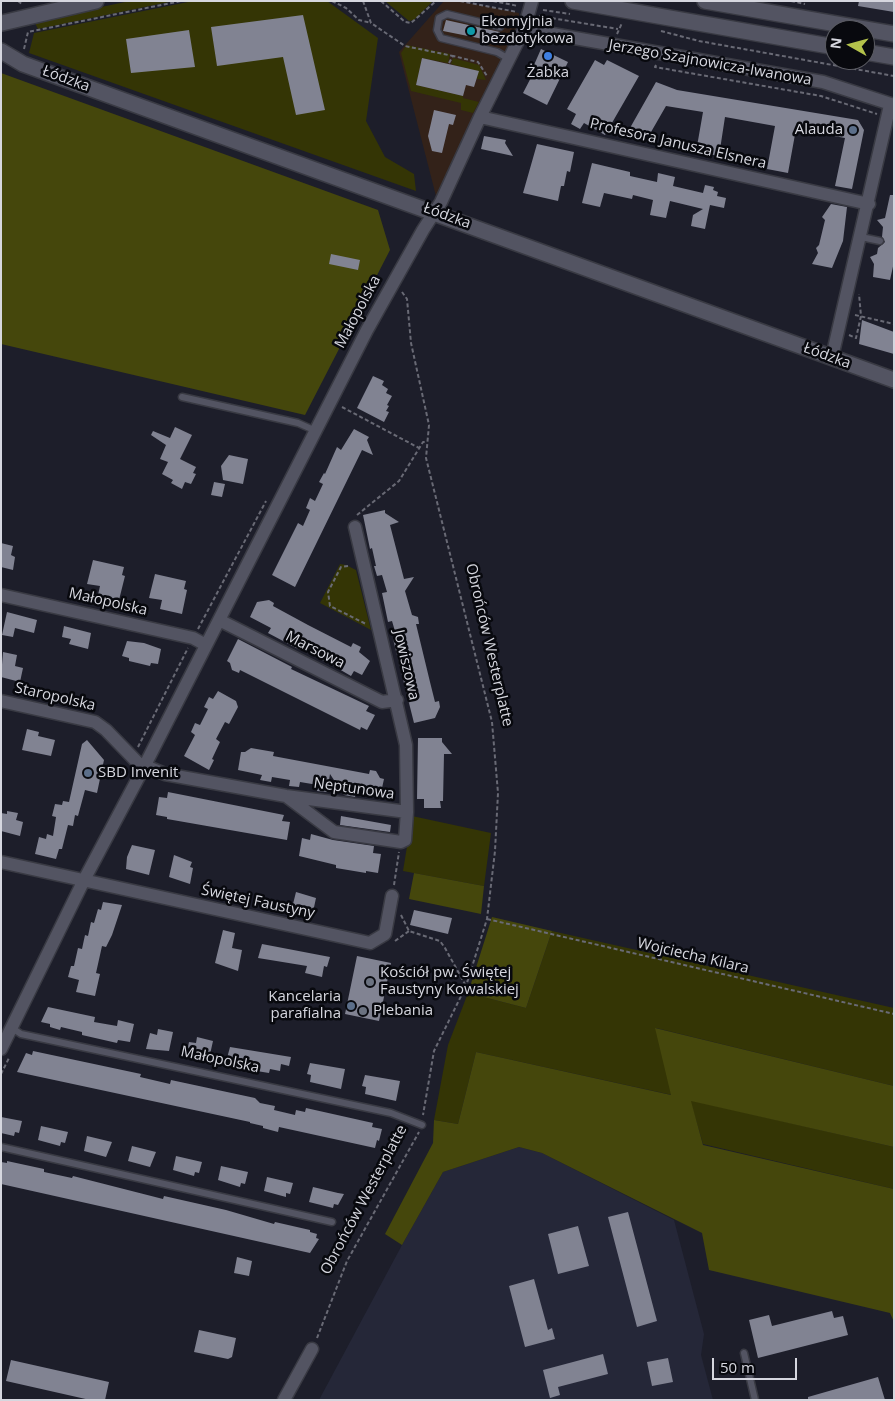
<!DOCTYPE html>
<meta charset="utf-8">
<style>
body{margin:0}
#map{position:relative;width:895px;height:1401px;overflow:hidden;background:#1d1e2a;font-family:"Open Sans",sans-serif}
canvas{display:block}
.frame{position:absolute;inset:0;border:2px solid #d6d7df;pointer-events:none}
.north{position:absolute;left:825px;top:20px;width:50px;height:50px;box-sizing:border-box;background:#08090e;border:1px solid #5a5b62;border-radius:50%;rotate:277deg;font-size:14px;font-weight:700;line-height:20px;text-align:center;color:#d6d7df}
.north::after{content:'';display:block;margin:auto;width:18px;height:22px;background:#b3c24b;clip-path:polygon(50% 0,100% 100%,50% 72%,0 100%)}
.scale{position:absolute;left:712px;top:1358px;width:85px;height:22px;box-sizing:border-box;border:2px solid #d6d7df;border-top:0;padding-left:6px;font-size:15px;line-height:18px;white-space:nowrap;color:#d6d7df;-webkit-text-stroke:4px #08090e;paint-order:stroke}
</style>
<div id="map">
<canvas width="895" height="1401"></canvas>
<div class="frame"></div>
<div class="north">N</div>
<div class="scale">50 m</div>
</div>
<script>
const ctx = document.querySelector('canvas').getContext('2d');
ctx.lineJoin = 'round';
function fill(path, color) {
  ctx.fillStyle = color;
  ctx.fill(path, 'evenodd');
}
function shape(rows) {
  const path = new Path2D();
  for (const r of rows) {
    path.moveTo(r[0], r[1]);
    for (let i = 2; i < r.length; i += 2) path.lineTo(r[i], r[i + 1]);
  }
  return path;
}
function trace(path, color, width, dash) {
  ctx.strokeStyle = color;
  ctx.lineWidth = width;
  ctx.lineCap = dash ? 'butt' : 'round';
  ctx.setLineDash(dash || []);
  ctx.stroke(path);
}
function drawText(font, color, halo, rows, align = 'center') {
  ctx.font = font + ' "Open Sans",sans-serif';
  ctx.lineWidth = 5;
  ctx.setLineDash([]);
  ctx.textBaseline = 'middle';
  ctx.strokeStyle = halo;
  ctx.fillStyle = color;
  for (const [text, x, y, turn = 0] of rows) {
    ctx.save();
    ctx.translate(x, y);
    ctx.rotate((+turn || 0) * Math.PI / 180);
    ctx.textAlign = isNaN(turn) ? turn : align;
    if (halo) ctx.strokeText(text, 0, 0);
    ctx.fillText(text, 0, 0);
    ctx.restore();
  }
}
fill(shape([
 [444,1,458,1,519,13,518,24,439,194,436,196,399,52]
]), '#332219');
fill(shape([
 [519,1147,542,1153,674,1220,704,1334,701,1355,713,1400,319,1400,402,1245,443,1172]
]), '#252738');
fill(shape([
 [130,1,174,1,38,29,34,21],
 [193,1,327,1,378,38,366,121,385,157,414,174,416,191,29,53,34,33],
 [385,1,433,1,414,20,409,21],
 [407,45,450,54,448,63,422,58,416,85,463,96,463,98,479,102,473,113,461,110,461,103,411,91,401,53],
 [453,58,479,65,486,80,477,79,478,71,451,64],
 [340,564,346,565,356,570,371,630,320,603],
 [412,816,491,833,484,886,403,871],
 [552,931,894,1008,894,1086,656,1028,672,1095,476,1052,458,1124,434,1120,448,1045,468,993,526,1008],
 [690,1100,894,1147,894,1189,703,1144]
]), '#343505');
fill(shape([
 [1,73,378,210,390,250,305,415,1,344],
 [414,873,484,886,481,914,409,899],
 [492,917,552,931,526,1008,468,993],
 [655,1028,894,1086,894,1147,691,1101,703,1145,894,1189,894,1322,890,1313,709,1270,702,1233,542,1153,519,1147,443,1172,402,1245,385,1234,433,1143,434,1120,458,1124,476,1052,671,1095]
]), '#45470c');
fill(shape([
 [859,1,894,1,894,12,858,6],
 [303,15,325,110,296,115,283,57,217,66,211,27],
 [446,20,500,32,498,42,443,31],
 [189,30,195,67,131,73,126,39],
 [541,49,568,62,547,105,523,93,537,66,534,65],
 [422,58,479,71,474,87,466,85,463,96,416,85],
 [595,60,604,65,607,60,639,76,605,135,584,123,580,129,571,124,576,114,567,109],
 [656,82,677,90,858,120,864,130,852,189,835,186,845,138,796,129,788,173,767,169,775,126,725,117,719,156,696,152,703,112,666,106,647,139,626,135],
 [434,110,456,115,453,125,449,124,442,153,432,151,428,136],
 [484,136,506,140,505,143,513,156,481,149],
 [537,144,574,152,570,172,567,171,564,186,561,186,558,201,523,193],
 [592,163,630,172,630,176,657,182,658,173,675,177,673,186,703,193,705,185,714,187,713,190,718,192,717,196,726,198,724,208,710,205,705,229,691,226,693,215,703,209,670,201,666,218,650,215,653,200,633,195,632,199,604,193,600,207,582,203],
 [890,195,894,195,894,262,890,280,873,277,874,264,870,257,877,254,878,248,885,242,882,237,883,227,877,220,885,218],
 [831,204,847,207,843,241,832,268,812,264,818,253,816,248,819,245,825,220,822,217],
 [331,254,360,260,358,270,329,264],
 [862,320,894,332,894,354,859,344],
 [373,376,384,381,382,385,388,389,386,393,392,396,387,405,389,406,386,411,389,412,384,422,357,408],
 [175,427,192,435,180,459,196,467,193,473,196,474,191,484,185,482,182,489,171,483,173,480,162,474,168,462,160,459,166,445,151,435,153,431,170,438],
 [354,429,369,437,367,440,373,455,362,450,295,587,272,575,298,523,303,526,310,510,306,508,310,498,315,501,323,484,319,482,324,473,325,474,337,447,341,450],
 [229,455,248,459,243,484,223,480,221,466],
 [214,482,225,484,222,497,211,495],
 [385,510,385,513,399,522,390,525,404,579,414,577,405,591,412,615,418,617,419,624,416,624,430,682,435,702,439,701,440,707,435,718,414,723,393,639,397,638,392,621,388,622,382,593,387,592,382,575,377,576,374,566,376,566,372,548,370,549,363,515],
 [1,543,13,546,11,555,15,557,13,570,1,567],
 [93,560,124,567,122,575,125,576,119,600,98,595,100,586,87,584],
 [155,574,186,581,184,589,187,590,182,614,160,609,162,600,149,598],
 [269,600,274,603,273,606,308,625,351,647,353,643,361,647,359,652,370,661,362,675,354,671,351,676,327,662,317,658,319,654,312,649,303,645,300,650,268,633,271,628,250,617,257,602],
 [7,612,37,620,34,633,15,628,13,637,2,635],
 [64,626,91,633,88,649,69,644,71,639,62,637],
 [238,639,292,667,291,669,369,706,366,711,375,715,367,730,361,727,360,730,240,670,239,673,232,670,230,663,227,661],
 [127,641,144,643,161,649,158,664,151,663,150,666,129,661,129,658,122,656],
 [3,652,17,655,15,666,23,668,20,682,1,677],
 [218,691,236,701,238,707,229,724,225,722,216,739,220,742,212,759,214,760,209,770,184,756,195,735,191,732,195,723,200,725,208,709,204,707,209,697,213,699],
 [27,729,39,732,38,736,55,740,51,756,22,750],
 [418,738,442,738,442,742,452,754,444,754,443,801,440,801,441,808,424,808,424,799,417,799],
 [87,740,104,760,97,793,85,790,78,816,75,815,73,826,68,825,62,849,59,849,56,859,35,854,39,837,46,839,47,834,53,836,56,817,52,816,55,804,62,805,63,801,69,802,82,744],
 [251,748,274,752,273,756,369,774,370,770,376,771,380,778,384,779,380,797,356,792,355,797,344,795,330,774,327,792,317,791,318,785,300,782,299,787,289,786,290,780,272,777,271,782,260,780,262,775,238,770,241,752,245,752],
 [168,792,284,815,282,821,290,822,287,840,167,819,167,817,156,815,159,797,167,798],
 [7,811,18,813,16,820,23,822,20,836,1,831,1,813,7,814],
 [341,816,391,825,390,832,340,825],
 [311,834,333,840,374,846,373,853,381,854,378,873,366,871,366,873,336,868,336,865,299,856,302,838,310,840],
 [132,845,155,850,149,875,126,869,127,857],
 [174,855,192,862,190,867,193,868,190,884,169,877],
 [296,892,316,898,313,912,292,908],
 [103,902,122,905,112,935,106,947,102,946,96,973,100,974,95,996,76,992,79,980,68,977,71,966,74,966,78,948,82,949,85,935,88,936,91,922,94,923,98,909,101,910],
 [414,910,452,918,448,934,410,925],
 [223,930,235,933,232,948,242,950,238,971,215,963],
 [262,944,330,957,327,967,324,966,322,977,305,973,307,966,258,958],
 [357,956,391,963,379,1021,345,1014],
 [48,1007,95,1017,94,1022,117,1026,118,1020,134,1024,130,1042,118,1040,117,1043,82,1035,82,1032,61,1027,60,1030,50,1027,50,1024,41,1022],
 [158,1029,173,1032,169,1051,146,1049,150,1033,157,1035],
 [197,1037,213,1041,209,1059,186,1057,189,1042,196,1043],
 [230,1047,291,1057,289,1066,281,1064,280,1071,270,1069,269,1073,232,1067,233,1064,226,1062],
 [33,1051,141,1074,140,1077,170,1084,171,1080,255,1098,260,1103,275,1106,274,1110,295,1115,296,1110,305,1112,306,1108,373,1123,372,1127,382,1129,379,1141,377,1140,375,1148,279,1127,278,1132,263,1128,263,1126,250,1123,250,1122,17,1072,26,1053,32,1055],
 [310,1063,345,1069,341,1089,310,1082,311,1075,307,1074],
 [365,1075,400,1081,396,1101,365,1094,366,1087,362,1086],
 [1,1117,22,1121,19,1133,15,1132,14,1136,1,1133],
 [41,1126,68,1132,65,1143,61,1142,60,1146,38,1140],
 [87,1136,112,1142,106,1157,84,1151],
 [132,1146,156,1152,150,1167,128,1161],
 [176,1156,202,1162,199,1173,195,1172,194,1176,173,1170],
 [7,1161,44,1169,44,1172,72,1178,73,1176,163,1199,164,1196,226,1210,274,1224,275,1222,310,1230,310,1232,317,1234,316,1238,319,1239,310,1253,1,1184,1,1162,7,1163],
 [221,1166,248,1172,245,1184,241,1183,240,1187,218,1180],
 [267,1177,293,1183,290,1194,286,1193,286,1197,264,1191],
 [313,1187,338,1193,344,1194,338,1205,334,1204,333,1208,309,1202],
 [628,1212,657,1321,637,1327,608,1217],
 [578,1226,589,1266,558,1274,548,1234],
 [237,1257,252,1261,249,1276,234,1273],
 [534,1279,548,1330,552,1328,555,1339,525,1347,509,1286],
 [832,1311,834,1318,843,1316,848,1335,758,1358,749,1320,769,1315,772,1326],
 [199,1330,236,1338,232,1357,228,1359,194,1352],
 [603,1354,608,1374,558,1387,560,1395,550,1398,543,1370],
 [668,1358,673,1382,652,1386,647,1362],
 [11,1360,109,1382,105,1400,90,1400,6,1381],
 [878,1377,885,1400,808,1400,808,1397]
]), '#818392');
const lane = shape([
 [500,27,447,14,439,18,437,30,441,38,497,52,509,59],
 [861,237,880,241],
 [182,397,298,423,316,431],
 [12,1028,21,1034,391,1113,422,1125],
 [1,1147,332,1222],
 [744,1353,755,1400]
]);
const street = shape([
 [524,29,823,82,894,105],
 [480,117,869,204],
 [832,357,890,105],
 [1,595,193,638,206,645],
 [219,620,382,702,397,700],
 [1,701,95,722,106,730,138,763,165,774,286,796,407,812],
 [286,796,334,832,401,842,405,840,407,812,406,745,355,527],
 [1,862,370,943,385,934,392,896],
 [1,1049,84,880,144,767,367,330,423,230,441,202,480,117,524,29,532,1],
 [284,1400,312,1349]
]);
const secondary = shape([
 [573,1,835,47],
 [705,1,894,34],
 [2,23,96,1],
 [1,51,23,64,894,380],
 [865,52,894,57]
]);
trace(lane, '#393a43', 9);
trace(street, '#393a43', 15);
trace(secondary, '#393a43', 18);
trace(shape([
 [18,1,23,5],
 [332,1,346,8,359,20,371,23],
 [363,1,371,23,405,46,453,56],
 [381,1,405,22,411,23,436,1],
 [460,1,517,12],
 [493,1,518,6],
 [791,1,805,4],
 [543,10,570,14],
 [539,16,618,29],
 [661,31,699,41,894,76],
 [617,34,622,23],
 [24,49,28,32,181,1],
 [449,63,453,56,478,62,487,76],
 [656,65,655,67,821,96,877,114],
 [402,292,407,299,411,343,429,425,426,458,492,722,498,793,495,851,487,919,466,986,434,1051,423,1115],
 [855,315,894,324],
 [849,335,856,338,861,316,859,294],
 [342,407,419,448],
 [357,515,399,481,423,442,427,442],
 [348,566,341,567,328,592,330,606,366,624],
 [198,629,266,501],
 [138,747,188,648],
 [394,885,399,852],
 [401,915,409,931,440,941,445,948,466,986],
 [487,919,894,1014],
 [395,941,409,931],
 [1,1074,9,1058],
 [317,1338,347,1261,419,1132]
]), '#696a75', 2, [4, 2.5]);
trace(lane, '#535462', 6);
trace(street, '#535462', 12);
trace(secondary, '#535462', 15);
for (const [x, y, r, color] of [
 [471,31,5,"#0f9aa8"],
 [548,56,5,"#3f7fe0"],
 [853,130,5,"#5c6f8a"],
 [88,773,5,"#5c6f8a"],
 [370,982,5,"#6b7280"],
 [351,1006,5,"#5c6f8a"],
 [363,1011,5,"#6b7280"]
]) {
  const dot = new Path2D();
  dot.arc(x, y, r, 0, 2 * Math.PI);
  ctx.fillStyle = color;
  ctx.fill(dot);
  trace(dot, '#08090e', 2);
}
drawText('15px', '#d6d7df', '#08090e', [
 ["Ekomyjnia",481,22],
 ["bezdotykowa",481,39],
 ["Żabka",548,73,"center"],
 ["Alauda",843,130,"right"],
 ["SBD Invenit",98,773],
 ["Kościół pw. Świętej",380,973],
 ["Faustyny Kowalskiej",380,990],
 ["Kancelaria",341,997,"right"],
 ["parafialna",341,1014,"right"],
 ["Plebania",373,1011]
], 'left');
drawText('15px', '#d6d7df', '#08090e', [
 ["Jerzego Szajnowicza-Iwanowa",710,63,10],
 ["Łódzka",66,79,20],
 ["Profesora Janusza Elsnera",678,144,13],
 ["Łódzka",447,216,20],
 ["Małopolska",358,312,-62],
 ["Łódzka",827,356,20],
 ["Małopolska",108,602,13],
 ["Obrońców Westerplatte",489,645,77],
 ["Marsowa",315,650,27],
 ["Jowiszowa",406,665,77],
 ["Staropolska",55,697,13],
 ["Neptunowa",354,789,8],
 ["Świętej Faustyny",258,902,12],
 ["Wojciecha Kilara",693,956,13],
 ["Małopolska",220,1060,12],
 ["Obrońców Westerplatte",364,1200,-62]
]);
</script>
